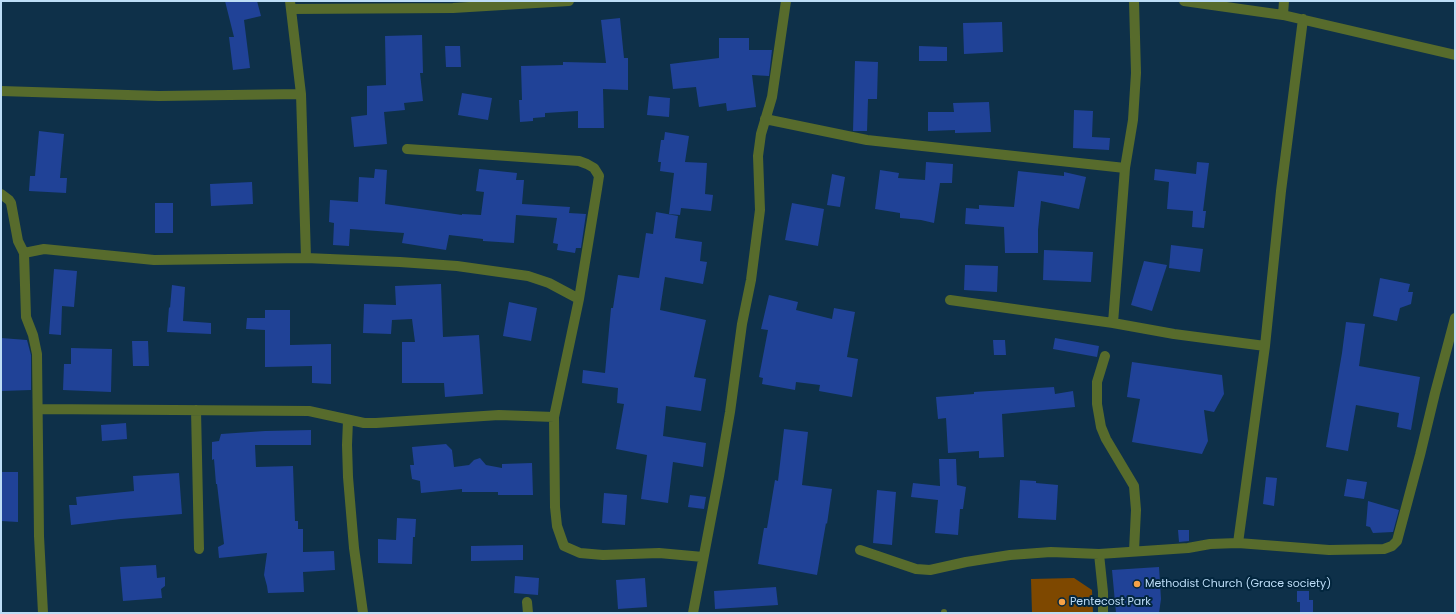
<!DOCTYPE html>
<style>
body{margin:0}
#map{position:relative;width:1456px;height:614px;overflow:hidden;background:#0e3049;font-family:Poppins,sans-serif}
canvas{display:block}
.frame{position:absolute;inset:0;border:2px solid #bdddf7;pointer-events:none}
</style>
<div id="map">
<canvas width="1456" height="614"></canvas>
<div class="frame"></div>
</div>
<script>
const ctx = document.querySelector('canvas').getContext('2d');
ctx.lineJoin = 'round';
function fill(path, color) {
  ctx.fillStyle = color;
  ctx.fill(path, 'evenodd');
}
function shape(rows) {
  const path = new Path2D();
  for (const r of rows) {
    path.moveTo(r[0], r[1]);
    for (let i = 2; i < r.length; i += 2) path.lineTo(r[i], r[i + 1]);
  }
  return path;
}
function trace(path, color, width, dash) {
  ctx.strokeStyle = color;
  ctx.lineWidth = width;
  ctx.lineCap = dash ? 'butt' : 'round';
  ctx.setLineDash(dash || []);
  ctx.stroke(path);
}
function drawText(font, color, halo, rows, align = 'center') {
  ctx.font = font + ' Poppins,sans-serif';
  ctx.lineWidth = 4;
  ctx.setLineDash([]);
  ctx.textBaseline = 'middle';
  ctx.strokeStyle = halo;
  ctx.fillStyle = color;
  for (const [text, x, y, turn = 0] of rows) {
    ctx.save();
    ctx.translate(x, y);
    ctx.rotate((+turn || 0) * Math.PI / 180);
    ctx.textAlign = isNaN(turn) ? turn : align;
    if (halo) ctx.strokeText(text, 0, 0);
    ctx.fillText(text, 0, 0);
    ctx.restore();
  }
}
fill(shape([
 [1074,578,1092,590,1093,613,1032,613,1031,579]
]), '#7e4800');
fill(shape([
 [225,1,257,1,261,16,244,20,250,68,233,70,229,37,234,37],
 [620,18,624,58,628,58,628,90,603,89,604,128,578,128,578,111,545,113,545,117,533,118,533,121,520,122,519,100,522,100,521,66,563,65,563,62,606,63,601,20],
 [1002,22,1003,52,964,54,963,23],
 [422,35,423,73,420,73,423,101,404,103,405,110,384,112,387,144,354,147,351,117,367,115,367,86,386,85,385,36],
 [719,38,749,38,749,50,772,50,769,76,752,75,756,107,727,111,726,103,699,107,696,87,673,89,670,64,719,58],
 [445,46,460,46,461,67,446,67],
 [919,46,947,47,947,61,919,61],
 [855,61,878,62,877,99,868,99,867,131,853,131],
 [462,93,492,98,488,120,458,115],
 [649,96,670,98,669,117,647,115],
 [989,102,991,132,955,133,955,130,928,131,928,112,954,112,953,103],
 [1074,110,1093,111,1092,137,1110,138,1109,150,1073,148],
 [39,131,64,134,60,178,67,178,66,193,29,191,30,176,35,176],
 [665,132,689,136,685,162,707,163,705,194,713,195,711,211,681,208,680,215,669,214,674,173,660,171,661,162,658,162,661,140,664,140],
 [926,162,953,164,952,183,940,183,934,223,921,220,900,218,900,213,875,209,880,170,899,173,898,178,925,180],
 [1197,162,1209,163,1203,211,1206,211,1204,228,1192,227,1193,211,1167,209,1169,182,1154,180,1155,169,1196,174],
 [375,169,387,170,385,204,462,215,462,214,481,215,484,192,476,191,479,169,517,173,516,180,524,180,522,204,570,207,569,213,586,214,581,248,576,248,575,253,557,250,558,244,553,243,557,218,516,215,514,243,483,241,483,239,449,235,446,250,402,243,404,233,350,229,349,246,333,245,334,223,329,222,330,200,358,202,359,177,374,178],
 [1018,171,1064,176,1064,172,1086,177,1079,209,1041,201,1038,230,1038,253,1005,253,1004,227,965,224,966,208,979,209,979,205,1014,207],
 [832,174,845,177,840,207,827,205],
 [252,182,253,204,211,206,210,184],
 [155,203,173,203,173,233,155,233],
 [792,203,824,209,818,246,785,240],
 [656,212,678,216,675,238,702,242,700,261,707,262,703,284,665,277,660,310,706,320,694,377,706,379,701,411,666,406,663,436,706,443,703,467,673,462,668,503,641,499,647,455,616,449,624,404,617,403,618,388,582,383,583,370,605,373,611,308,613,308,618,275,639,278,646,233,653,234],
 [1171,245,1203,249,1200,272,1169,268],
 [1044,250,1093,252,1091,282,1043,280],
 [1144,261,1167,265,1152,311,1131,305],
 [965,265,998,266,997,292,964,290],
 [54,269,77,271,74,307,62,306,61,335,49,334],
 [1380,278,1410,284,1408,292,1413,292,1411,304,1400,308,1397,321,1373,316],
 [441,284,443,337,479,335,483,394,445,397,444,383,402,383,402,342,415,342,412,319,392,320,391,334,363,333,364,304,396,305,395,286],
 [172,285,185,287,183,321,211,323,211,334,167,332,169,307,170,308],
 [769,295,798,302,796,310,832,319,834,308,855,312,847,357,858,359,852,397,819,391,820,385,796,382,795,390,762,384,763,378,759,377,768,330,761,329],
 [509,302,537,308,531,341,503,336],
 [265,310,290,310,290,345,331,344,331,384,312,383,312,366,265,367,265,330,246,329,247,318,265,318],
 [1346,322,1365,324,1359,366,1420,377,1411,430,1397,427,1399,413,1356,405,1348,451,1326,447,1342,353],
 [1,338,27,340,31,355,31,390,1,391],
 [1055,338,1099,346,1097,357,1053,349],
 [993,340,1005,340,1006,355,994,355],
 [132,341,148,341,149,366,133,366],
 [71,348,112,349,111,392,63,390,64,364,71,364],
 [1132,362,1222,375,1224,394,1214,412,1204,410,1208,441,1202,454,1132,442,1140,399,1127,397],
 [1054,387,1055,394,1073,391,1075,407,1002,414,1004,457,979,458,979,451,948,453,946,418,938,419,936,397,974,394,974,392],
 [126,423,127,439,102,441,101,425],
 [784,429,808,432,802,485,832,489,827,524,826,523,817,575,758,564,764,528,767,528,775,480,778,481],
 [311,430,311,445,255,445,256,467,293,466,295,521,298,521,298,529,303,529,303,552,334,551,335,570,303,572,304,592,268,593,267,586,264,575,267,553,219,558,218,547,224,544,217,484,216,484,214,459,212,460,212,442,219,441,221,434,265,431],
 [446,444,452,450,454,467,469,465,474,460,480,458,486,465,502,468,502,464,532,463,533,495,498,495,498,492,462,492,462,489,421,493,420,481,412,479,410,465,414,465,412,447],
 [939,459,956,459,957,485,966,487,963,509,960,509,958,535,935,533,938,500,911,497,913,483,940,486],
 [1,472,18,472,18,522,1,521],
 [179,473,182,514,121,519,71,525,69,505,77,505,76,497,134,491,133,476],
 [1266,477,1277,478,1274,506,1263,504],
 [1347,479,1367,482,1364,499,1344,496],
 [1020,480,1036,481,1036,483,1058,485,1056,520,1018,518],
 [877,490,896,492,892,545,873,543],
 [604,493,627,495,625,525,602,523],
 [690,495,706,497,704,509,688,507],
 [1368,501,1399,510,1393,532,1373,533,1370,527,1366,526],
 [397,518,416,519,415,537,413,537,412,564,378,563,378,539,396,540],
 [1178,530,1189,530,1189,541,1179,542],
 [523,545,523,560,471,561,471,546],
 [156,565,157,578,165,577,165,586,161,589,162,598,123,601,120,567],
 [1159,567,1161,599,1159,613,1116,613,1112,570],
 [515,576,539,578,538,595,514,593],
 [645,578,647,607,618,609,616,580],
 [776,587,778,605,715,609,714,591],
 [1297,591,1309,591,1309,600,1313,600,1313,613,1300,613,1300,602,1297,602]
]), '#204297');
trace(shape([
 [944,612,944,613]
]), '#576b2c', 6);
trace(shape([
 [290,1,301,94,306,258],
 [1184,1,1283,15,1455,55],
 [291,9,453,8,569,1],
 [1283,15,1284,1],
 [1,91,159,96,301,94],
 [765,119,867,140,1125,168],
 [407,149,579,161,587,164,594,168,599,176,597,189,579,299,554,417,555,507,557,526,564,546,580,553,603,555,659,553,703,557],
 [1,194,9,200,11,203,18,241,24,253],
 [950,300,1113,323,1174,334,1265,346],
 [1113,323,1125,168,1133,120,1136,73,1134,1],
 [1105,356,1097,382,1097,404,1101,427,1106,439,1134,486,1136,510,1134,551],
 [38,409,309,411,364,423,376,423,499,415,554,417],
 [196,410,199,549],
 [348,420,347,445,348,477,354,548,363,613],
 [1238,543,1265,346,1281,191,1303,19],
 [860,550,916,569,930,570,966,562,1010,555,1051,552,1099,554,1188,548,1210,544,1238,543,1329,550,1384,549,1392,546,1397,541,1420,455,1435,393,1455,318],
 [1099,554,1103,592,1103,613],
 [527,602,528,613],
 [43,613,39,536,37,354,33,335,26,317,24,253,44,249,154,260,306,258,400,262,457,266,528,276,549,283,579,299],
 [693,613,719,476,730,412,742,324,751,280,760,210,758,156,761,134,772,97,786,1]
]), '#576b2c', 10);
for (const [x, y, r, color] of [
 [1137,584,4,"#f6a248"],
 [1062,602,4,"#f6a248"]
]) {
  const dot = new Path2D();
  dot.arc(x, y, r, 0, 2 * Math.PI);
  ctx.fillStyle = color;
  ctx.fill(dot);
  trace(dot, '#03263e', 1.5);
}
drawText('11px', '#bdddf7', '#03263e', [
 ["Methodist Church (Grace society)",1145,584],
 ["Pentecost Park",1070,602]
], 'left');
</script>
